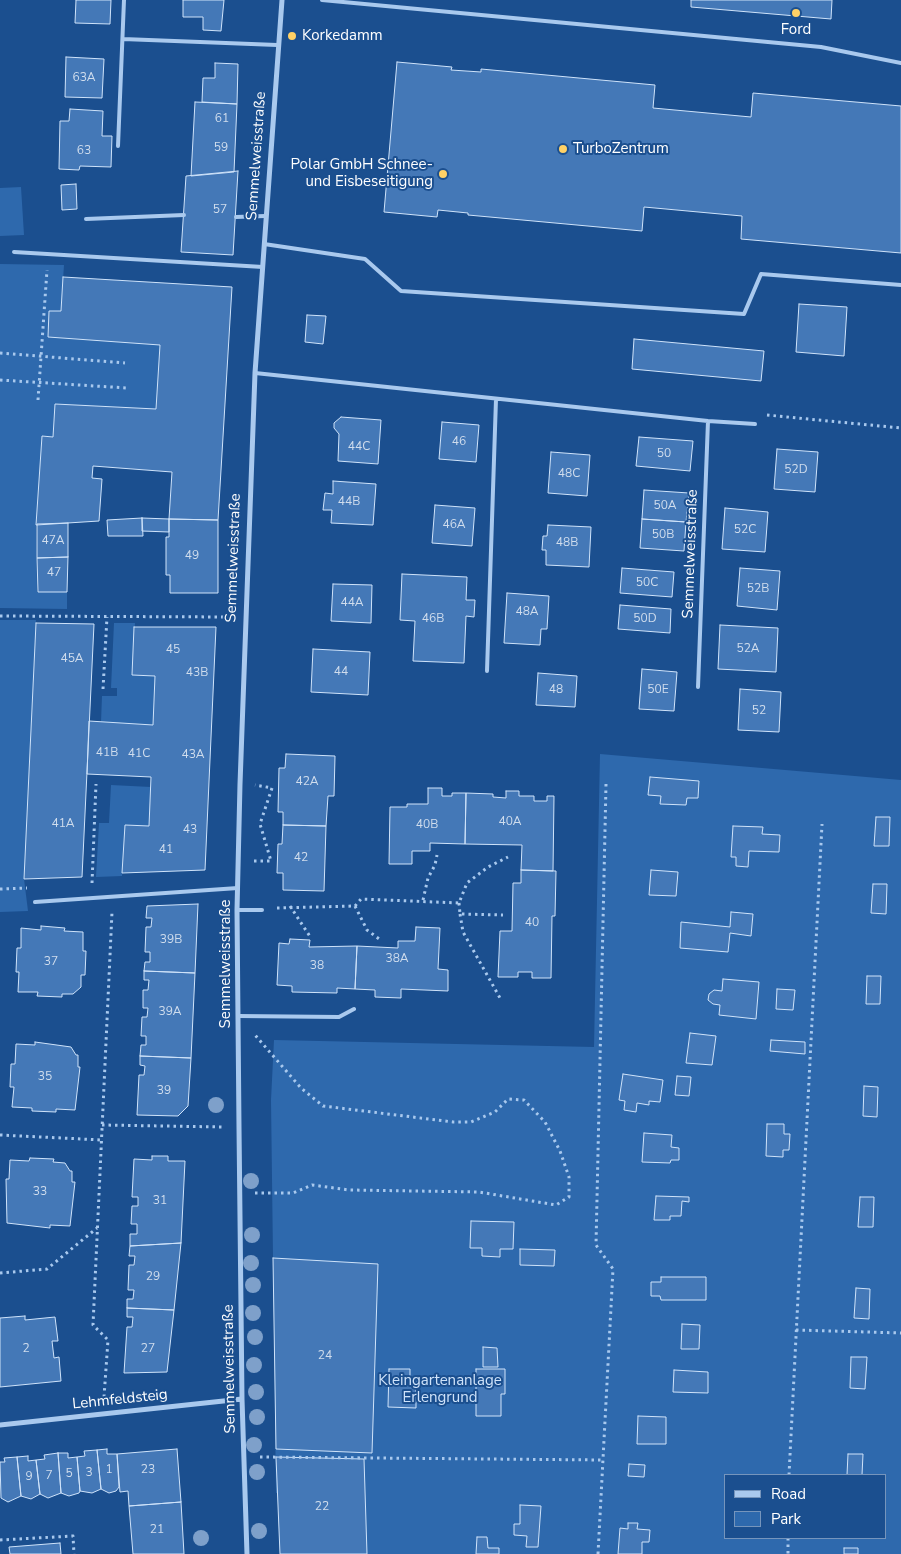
<!DOCTYPE html>
<meta charset="utf-8">
<style>
body{margin:0}
#map{position:relative;width:901px;height:1554px;overflow:hidden;background:#1b4f8f;font-family:"Nunito Sans",sans-serif}
canvas{display:block}
.legend{position:absolute;left:724px;top:1474px;width:162px;height:65px;box-sizing:border-box;background:#1b4f8f;border:1px solid #7695bc;margin:0;padding:6px 9px;list-style:none;font-size:15px;color:#fff}
.legend li{display:flex;align-items:center;gap:10px;height:25px}
.legend b{width:25px;border:1px solid #7695bc}
</style>
<div id="map">
<canvas width="901" height="1554"></canvas>
<ul class="legend">
<li><b style="height:6px;background:#a9c9ee"></b>Road</li>
<li><b style="height:14px;background:#2e69ad"></b>Park</li>
</ul>
</div>
<script>
const ctx = document.querySelector('canvas').getContext('2d');
ctx.lineJoin = 'round';
function fill(path, color) {
  ctx.fillStyle = color;
  ctx.fill(path, 'evenodd');
}
function shape(rows) {
  const path = new Path2D();
  for (const r of rows) {
    path.moveTo(r[0], r[1]);
    for (let i = 2; i < r.length; i += 2) path.lineTo(r[i], r[i + 1]);
  }
  return path;
}
function trace(path, color, width, dash) {
  ctx.strokeStyle = color;
  ctx.lineWidth = width;
  ctx.lineCap = dash ? 'butt' : 'round';
  ctx.setLineDash(dash || []);
  ctx.stroke(path);
}
function drawText(font, color, halo, rows, align = 'center') {
  ctx.font = font + ' "Nunito Sans",sans-serif';
  ctx.lineWidth = 4;
  ctx.setLineDash([]);
  ctx.textBaseline = 'middle';
  ctx.strokeStyle = halo;
  ctx.fillStyle = color;
  for (const [text, x, y, turn = 0] of rows) {
    ctx.save();
    ctx.translate(x, y);
    ctx.rotate((+turn || 0) * Math.PI / 180);
    ctx.textAlign = isNaN(turn) ? turn : align;
    if (halo) ctx.strokeText(text, 0, 0);
    ctx.fillText(text, 0, 0);
    ctx.restore();
  }
}
fill(shape([
 [21,187,24,235,0,236,0,188],
 [0,264,64,265,61,311,49,311,48,337,160,345,156,409,55,404,53,437,42,436,36,524,37,592,67,592,67,609,0,608],
 [0,620,36,620,24,879,28,911,0,912],
 [114,623,135,623,132,674,155,676,153,725,101,722,102,696,117,696,117,688,111,688],
 [600,754,901,780,901,1554,284,1554,283,1493,276,1493,271,1100,274,1040,594,1047],
 [725,1475,885,1475,885,1538,725,1538],
 [111,785,151,787,149,826,125,825,122,876,96,877,99,823,109,823]
]), '#2e69ad');
const building = shape([
 [76,0,111,0,110,24,75,23,76,0],
 [183,0,224,0,221,31,203,30,203,17,183,17,183,0],
 [691,0,832,0,831,19,691,7,691,0],
 [66,57,104,59,102,98,65,97,66,57],
 [397,62,452,67,451,70,481,72,481,69,655,85,653,108,751,117,753,93,901,106,901,253,741,239,742,216,644,207,642,231,468,215,468,213,438,210,437,217,384,212,397,62],
 [215,63,238,64,237,104,202,102,203,78,215,78,215,63],
 [195,102,237,104,234,172,191,176,195,102],
 [70,109,103,111,102,136,112,136,111,167,80,166,79,170,59,169,60,121,69,121,70,109],
 [238,171,233,255,181,252,186,176,238,171],
 [76,184,77,209,62,210,61,185,76,184],
 [63,277,232,287,218,520,169,519,172,472,93,466,92,478,102,479,99,521,36,525,42,436,53,437,55,404,156,409,160,345,48,337,49,311,61,311,63,277],
 [799,304,847,307,844,356,796,352,799,304],
 [307,315,326,316,323,344,305,342,307,315],
 [634,339,764,351,761,381,632,369,634,339],
 [341,417,381,420,378,464,338,461,339,434,334,428,334,423,341,417],
 [442,422,479,425,476,462,439,459,442,422],
 [639,437,693,441,690,471,636,466,639,437],
 [777,449,818,452,815,492,774,489,777,449],
 [551,452,590,455,587,496,548,493,551,452],
 [333,481,376,484,373,525,331,523,332,510,323,510,325,493,333,494,333,481],
 [644,490,689,493,686,522,642,519,644,490],
 [435,505,475,508,472,546,432,543,435,505],
 [725,508,768,512,765,552,722,549,725,508],
 [142,518,143,536,108,536,107,520,142,518],
 [142,518,169,519,169,532,142,531,142,518],
 [169,519,218,520,218,593,170,593,170,575,166,575,166,537,169,537,169,519],
 [642,519,686,522,684,551,640,548,642,519],
 [68,523,68,557,37,558,37,524,68,523],
 [548,525,591,527,589,567,546,565,546,550,542,550,543,536,547,536,548,525],
 [68,557,67,592,38,592,37,558,68,557],
 [622,568,674,572,672,597,620,593,622,568],
 [740,568,780,571,777,610,737,606,740,568],
 [402,574,467,577,466,600,475,600,474,617,466,616,464,663,413,661,415,621,400,620,402,574],
 [333,584,372,585,371,623,331,621,333,584],
 [507,593,549,596,547,629,541,629,540,645,504,643,507,593],
 [620,605,671,609,670,633,618,629,620,605],
 [36,623,94,624,82,877,24,879,36,623],
 [720,625,778,628,776,672,718,669,720,625],
 [134,627,216,627,205,870,122,873,125,825,149,826,151,777,87,774,89,721,153,725,155,676,132,675,134,627],
 [313,649,370,652,368,695,311,692,313,649],
 [642,669,677,672,674,711,639,709,642,669],
 [538,673,577,676,575,707,536,705,538,673],
 [740,689,781,692,779,732,738,730,740,689],
 [286,754,335,756,334,796,328,796,326,826,283,825,283,812,278,812,279,768,285,768,286,754],
 [650,777,699,781,698,798,687,798,686,805,660,804,661,796,648,795,650,777],
 [428,788,442,788,442,796,452,796,452,793,466,793,465,844,430,843,430,851,412,851,412,864,389,864,390,807,407,807,407,804,428,804,428,788],
 [506,791,519,791,519,796,534,796,534,801,547,801,547,796,554,796,553,871,521,870,522,845,465,844,466,793,493,794,493,797,506,798,506,791],
 [876,817,890,817,889,846,874,846,876,817],
 [283,825,326,826,324,891,283,890,283,873,277,873,278,844,282,844,283,825],
 [733,826,763,827,762,834,780,835,779,852,749,851,748,867,736,866,736,857,731,857,733,826],
 [521,870,556,871,555,916,552,916,551,978,532,978,532,972,518,972,518,977,498,977,500,931,512,931,513,883,521,883,521,870],
 [651,870,678,872,676,896,649,895,651,870],
 [873,884,887,884,886,914,871,913,873,884],
 [198,904,195,973,144,971,145,962,150,962,150,952,145,952,146,927,151,927,152,918,146,918,147,906,198,904],
 [731,912,753,914,751,936,730,933,728,952,680,948,681,922,730,927,731,912],
 [41,926,65,928,64,931,83,932,83,951,86,951,85,975,81,975,81,987,73,994,62,994,62,997,37,996,38,992,18,992,19,972,16,972,17,948,21,948,21,928,41,930,41,926],
 [416,927,440,928,438,969,448,970,448,991,401,989,401,998,375,997,375,990,355,989,357,946,398,948,398,941,415,941,416,927],
 [290,939,310,940,309,947,357,946,355,989,337,988,337,993,292,992,292,986,277,985,279,943,289,944,290,939],
 [144,971,195,973,191,1058,140,1056,141,1045,146,1045,146,1036,141,1036,142,1017,147,1017,148,1008,143,1008,143,990,148,990,149,980,144,980,144,971],
 [867,976,881,976,880,1004,866,1004,867,976],
 [723,979,759,982,756,1019,719,1015,720,1005,713,1004,708,1000,709,994,714,990,722,991,723,979],
 [777,989,795,990,793,1010,776,1009,777,989],
 [690,1033,716,1036,712,1065,686,1063,690,1033],
 [771,1040,805,1042,805,1054,770,1051,771,1040],
 [35,1042,71,1047,76,1055,78,1055,78,1067,80,1067,75,1110,56,1109,56,1112,32,1111,32,1108,12,1107,14,1087,10,1087,11,1064,15,1064,16,1044,35,1045,35,1042],
 [140,1056,191,1058,188,1106,178,1116,137,1115,139,1075,144,1075,145,1066,140,1065,140,1056],
 [623,1074,663,1080,660,1102,649,1101,649,1105,637,1103,636,1112,624,1110,625,1101,619,1100,623,1074],
 [677,1076,691,1077,689,1096,675,1095,677,1076],
 [864,1086,878,1087,877,1117,863,1116,864,1086],
 [767,1124,784,1124,784,1134,790,1134,789,1150,783,1150,783,1157,766,1156,767,1124],
 [644,1133,672,1135,671,1147,679,1148,679,1160,671,1160,670,1163,642,1162,644,1133],
 [152,1156,168,1156,168,1161,185,1161,181,1243,130,1246,130,1234,137,1234,137,1224,131,1224,132,1206,138,1206,138,1197,132,1197,134,1159,152,1160,152,1156],
 [30,1158,54,1159,53,1162,65,1163,70,1171,72,1171,72,1182,75,1182,70,1226,50,1225,50,1228,7,1223,6,1179,9,1179,10,1160,29,1161,30,1158],
 [656,1196,689,1197,689,1202,682,1201,681,1216,670,1216,670,1220,654,1220,656,1196],
 [860,1197,874,1197,873,1227,858,1227,860,1197],
 [471,1221,514,1222,513,1249,500,1249,500,1257,482,1256,482,1248,470,1248,471,1221],
 [181,1243,174,1310,127,1308,127,1299,133,1299,134,1290,128,1290,129,1265,134,1265,135,1256,129,1256,130,1246,181,1243],
 [520,1249,555,1250,554,1266,520,1265,520,1249],
 [273,1258,378,1264,372,1453,276,1449,273,1258],
 [661,1277,706,1277,706,1300,661,1300,660,1296,651,1296,651,1282,661,1282,661,1277],
 [856,1288,870,1289,869,1319,854,1318,856,1288],
 [127,1308,174,1310,167,1372,124,1373,127,1327,132,1327,133,1317,127,1317,127,1308],
 [25,1316,25,1320,55,1317,58,1341,52,1341,54,1358,59,1357,61,1381,0,1387,0,1318,25,1316],
 [682,1324,700,1325,699,1349,681,1349,682,1324],
 [483,1347,497,1348,498,1367,483,1367,483,1347],
 [851,1357,867,1357,865,1389,850,1388,851,1357],
 [389,1369,410,1369,410,1380,416,1381,416,1408,388,1407,389,1369],
 [476,1369,505,1369,505,1394,501,1394,501,1416,476,1416,476,1369],
 [674,1370,708,1372,708,1393,673,1392,674,1370],
 [638,1416,666,1417,666,1444,637,1444,638,1416],
 [107,1449,107,1454,117,1454,119,1487,116,1491,109,1493,101,1489,97,1450,107,1449],
 [177,1449,181,1502,129,1506,128,1491,120,1492,117,1454,177,1449],
 [97,1450,101,1489,92,1493,80,1491,77,1457,85,1456,84,1451,97,1450],
 [58,1453,68,1453,68,1458,77,1457,80,1491,79,1493,69,1496,61,1493,58,1453],
 [58,1453,61,1493,48,1498,40,1494,36,1460,45,1459,44,1455,58,1453],
 [848,1454,863,1454,862,1475,847,1475,848,1454],
 [28,1456,28,1461,36,1460,40,1494,31,1499,21,1496,17,1457,28,1456],
 [17,1457,21,1496,8,1502,1,1498,0,1462,5,1462,4,1458,17,1457],
 [276,1457,364,1459,367,1554,280,1554,276,1457],
 [629,1464,645,1465,644,1477,628,1476,629,1464],
 [181,1502,184,1554,133,1554,129,1506,181,1502],
 [520,1505,541,1506,538,1547,526,1547,527,1536,514,1535,514,1524,520,1524,520,1505],
 [628,1523,638,1523,637,1529,650,1530,649,1542,642,1542,642,1554,618,1554,620,1528,628,1529,628,1523],
 [477,1537,487,1537,488,1548,499,1548,499,1554,476,1554,477,1537],
 [60,1543,61,1554,10,1554,9,1547,60,1543],
 [844,1548,858,1548,858,1554,844,1554,844,1548]
]);
fill(building, '#4478b7');
trace(building, '#cfe3fa', 1);
trace(shape([
 [0,353,125,363],
 [0,380,127,388],
 [38,400,47,270],
 [767,415,901,428],
 [0,616,232,617],
 [103,689,107,617],
 [254,861,271,861,260,824,272,788,255,785],
 [92,883,96,784],
 [0,889,27,888],
 [423,900,428,878,435,865,437,855],
 [459,903,460,914,503,915],
 [290,906,311,938],
 [355,906,367,930,382,941],
 [277,908,355,906,361,899,459,903,467,883,488,867,508,857],
 [460,914,463,932,500,998],
 [102,1125,224,1127],
 [0,1135,102,1140],
 [255,1193,293,1193,312,1185,349,1190,479,1192,556,1205,569,1197,569,1177,560,1151,545,1122,524,1100,508,1099,495,1112,471,1122,453,1122,323,1106,301,1088,255,1035],
 [0,1273,47,1269,97,1228],
 [796,1330,901,1333],
 [104,1397,108,1340,93,1325,112,912],
 [260,1457,602,1460],
 [789,1475,822,824],
 [788,1538,788,1554],
 [0,1540,73,1536,74,1554],
 [598,1554,613,1269,596,1245,606,784]
]), '#a9c9ee', 3, [2.5, 4]);
trace(shape([
 [322,0,821,47,901,63],
 [123,39,277,45],
 [118,146,124,0],
 [236,217,265,216],
 [86,219,184,215],
 [264,244,365,259,401,291,744,314,761,274,901,285],
 [14,252,263,267],
 [255,373,708,421,755,424],
 [487,671,496,399],
 [698,687,708,421],
 [35,902,238,888],
 [237,910,262,910],
 [238,1016,339,1017,354,1009]
]), '#a9c9ee', 4);
trace(shape([
 [0,1425,242,1399],
 [247,1554,242,1399,239,1127,237,910,240,784,255,373,282,0]
]), '#a9c9ee', 5);
ctx.fillStyle = '#7ea0ca';
for (const [x, y] of [
 [216,1105],
 [251,1181],
 [252,1235],
 [251,1263],
 [253,1285],
 [253,1313],
 [255,1337],
 [254,1365],
 [256,1392],
 [257,1417],
 [254,1445],
 [257,1472],
 [259,1531],
 [201,1538]
]) {
  ctx.beginPath();
  ctx.arc(x, y, 8, 0, 2 * Math.PI);
  ctx.fill();
}
for (const [x, y, r, color] of [
 [796,13,5,"#ffd166"],
 [292,36,5,"#ffd166"],
 [563,149,5,"#ffd166"],
 [443,174,5,"#ffd166"]
]) {
  const dot = new Path2D();
  dot.arc(x, y, r, 0, 2 * Math.PI);
  ctx.fillStyle = color;
  ctx.fill(dot);
  trace(dot, '#1b4f8f', 2);
}
drawText('12px', '#d0dded', null, [
 ["63A",84,78],
 ["61",222,119],
 ["59",221,148],
 ["63",84,151],
 ["57",220,210],
 ["46",459,442],
 ["44C",359,447],
 ["50",664,454],
 ["52D",796,470],
 ["48C",569,474],
 ["44B",349,502],
 ["50A",665,506],
 ["46A",454,525],
 ["52C",745,530],
 ["50B",663,535],
 ["47A",53,541],
 ["48B",567,543],
 ["49",192,556],
 ["47",54,573],
 ["50C",647,583],
 ["52B",758,589],
 ["44A",352,603],
 ["48A",527,612],
 ["46B",433,619],
 ["50D",645,619],
 ["52A",748,649],
 ["45",173,650],
 ["45A",72,659],
 ["44",341,672],
 ["43B",197,673],
 ["48",556,690],
 ["50E",658,690],
 ["52",759,711],
 ["41B",107,753],
 ["41C",139,754],
 ["43A",193,755],
 ["42A",307,782],
 ["40A",510,822],
 ["41A",63,824],
 ["40B",427,825],
 ["43",190,830],
 ["41",166,850],
 ["42",301,858],
 ["40",532,923],
 ["39B",171,940],
 ["38A",397,959],
 ["37",51,962],
 ["38",317,966],
 ["39A",170,1012],
 ["35",45,1077],
 ["39",164,1091],
 ["33",40,1192],
 ["31",160,1201],
 ["29",153,1277],
 ["2",26,1349],
 ["27",148,1349],
 ["24",325,1356],
 ["1",109,1470],
 ["23",148,1470],
 ["3",89,1473],
 ["5",69,1474],
 ["7",49,1476],
 ["9",29,1477],
 ["22",322,1507],
 ["21",157,1530]
]);
drawText('15px', '#fff', '#1b4f8f', [
 ["Ford",796,30,"center"],
 ["Korkedamm",302,36],
 ["TurboZentrum",573,149],
 ["Polar GmbH Schnee-",433,165,"right"],
 ["und Eisbeseitigung",433,182,"right"]
], 'left');
drawText('15px', '#fff', '#1b4f8f', [
 ["Semmelweisstraße",257,156,-86],
 ["Semmelweisstraße",691,554,-88],
 ["Semmelweisstraße",234,558,-88],
 ["Semmelweisstraße",226,964,-90],
 ["Semmelweisstraße",230,1369,-91],
 ["Lehmfeldsteig",120,1400,-6]
]);
drawText('15px', '#cfe3fa', '#1b4f8f', [
 ["Kleingartenanlage",440,1381],
 ["Erlengrund",440,1398]
]);
</script>
